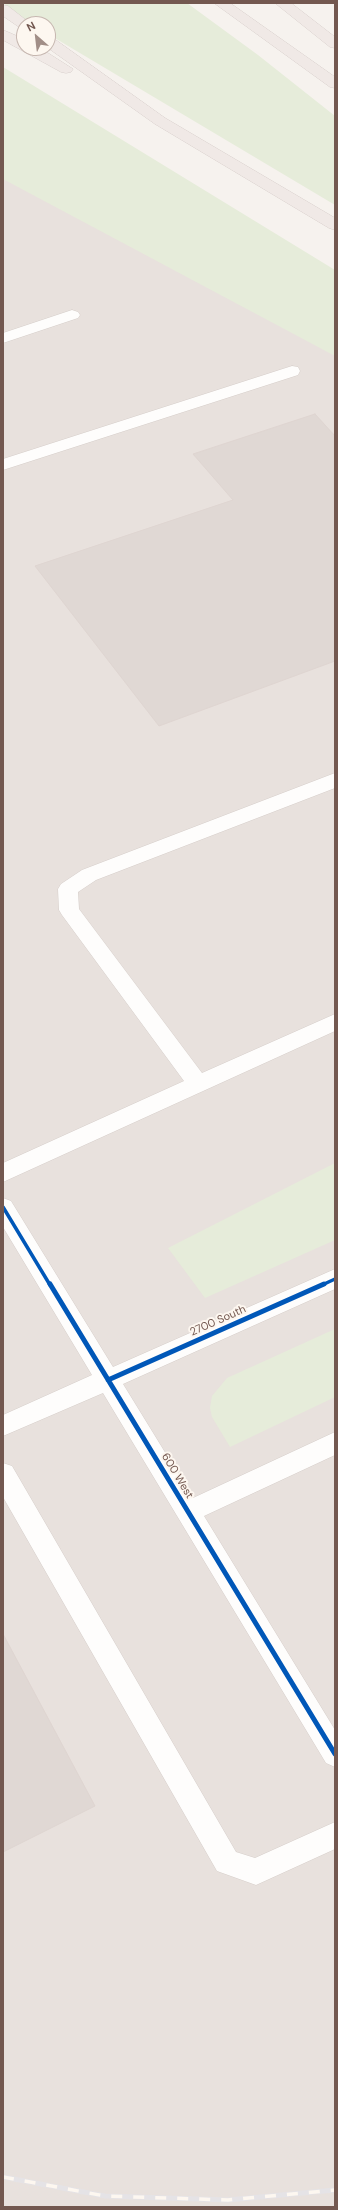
<!DOCTYPE html>
<style>
body{margin:0}
#map{position:relative;width:338px;height:2210px;overflow:hidden;background:#f6f2ee;font-family:"DM Sans",sans-serif}
canvas{display:block}
.frame{position:absolute;inset:0;border:4px solid #735850;pointer-events:none}
.north{position:absolute;left:16px;top:16px;width:40px;height:40px;box-sizing:border-box;background:#fdf7f0;border:1px solid #c6b7b0;border-radius:50%;rotate:332deg;font-size:11px;font-weight:700;line-height:16px;text-align:center;color:#735850}
.north::after{content:'';display:block;margin:auto;width:14px;height:18px;background:#a18e87;clip-path:polygon(50% 0,100% 100%,50% 72%,0 100%)}
</style>
<div id="map">
<canvas width="338" height="2210"></canvas>
<div class="frame"></div>
<div class="north">N</div>
</div>
<script>
const ctx = document.querySelector('canvas').getContext('2d');
ctx.lineJoin = 'round';
function fill(path, color) {
  ctx.fillStyle = color;
  ctx.fill(path, 'evenodd');
}
function shape(rows) {
  const path = new Path2D();
  for (const r of rows) {
    path.moveTo(r[0], r[1]);
    for (let i = 2; i < r.length; i += 2) path.lineTo(r[i], r[i + 1]);
  }
  return path;
}
function trace(path, color, width, dash) {
  ctx.strokeStyle = color;
  ctx.lineWidth = width;
  ctx.lineCap = dash ? 'butt' : 'round';
  ctx.setLineDash(dash || []);
  ctx.stroke(path);
}
function drawText(font, color, halo, rows, align = 'center') {
  ctx.font = font + ' "DM Sans",sans-serif';
  ctx.lineWidth = 4;
  ctx.setLineDash([]);
  ctx.textBaseline = 'middle';
  ctx.strokeStyle = halo;
  ctx.fillStyle = color;
  for (const [text, x, y, turn = 0] of rows) {
    ctx.save();
    ctx.translate(x, y);
    ctx.rotate((+turn || 0) * Math.PI / 180);
    ctx.textAlign = isNaN(turn) ? turn : align;
    if (halo) ctx.strokeText(text, 0, 0);
    ctx.fillText(text, 0, 0);
    ctx.restore();
  }
}
fill(shape([
 [3,119,335,307,335,2207,3,2207]
]), '#e8e1dd');
fill(shape([
 [3,3,187,3,258,55,335,116,335,205,48,34,48,24,30,24],
 [3,67,335,270,335,356,3,179],
 [335,1163,335,1240,205,1298,168,1248],
 [335,1329,335,1397,230,1447,212,1417,210,1408,212,1396,227,1378]
]), '#e6ecda');
const building = shape([
 [315,414,335,436,335,661,159,726,35,566,233,500,193,454,315,414],
 [3,1634,95,1806,3,1852,3,1634]
]);
fill(building, '#e0d8d4');
trace(building, '#dfd5d1', 1);
const minor = shape([
 [72,310,78,312,80,315,78,318,3,343,3,333,72,310],
 [292,366,298,367,300,371,298,375,3,470,3,459,292,366],
 [335,773,335,788,96,880,78,892,79,909,202,1073,335,1014,335,1031,3,1182,3,1163,184,1081,62,915,59,910,58,889,61,884,82,870,335,773],
 [3,1198,11,1201,113,1367,335,1269,335,1289,123,1384,193,1498,335,1432,335,1455,204,1516,335,1730,335,1767,326,1763,103,1393,3,1436,3,1415,92,1375,3,1227,3,1198],
 [3,1463,12,1466,236,1852,255,1858,335,1822,335,1849,256,1885,217,1871,3,1497,3,1463]
]);
const highway = shape([
 [214,3,230,3,335,77,335,88,330,87,214,3],
 [275,3,291,3,335,37,335,48,330,47,275,3],
 [3,5,8,6,31,24,24,24,24,28,19,27,3,16,3,5],
 [3,30,24,39,24,48,40,48,73,69,71,72,66,73,61,72,3,40,3,30],
 [48,37,53,38,165,118,335,218,335,230,329,228,155,124,48,48,48,37]
]);
trace(minor, '#d6ceca', 1);
trace(highway, '#d8cfcc', 1);
fill(minor, '#fefdfc');
fill(highway, '#f0e9e6');
const rail = shape([
 [3,2177,105,2196,228,2200,335,2190]
]);
trace(rail, '#e5e3e6', 5);
trace(rail, '#fdf7f0', 3.5, [11]);
trace(shape([
 [3,1207,50,1285],
 [322,1285,335,1279]
]), '#0057b8', 3.5);
trace(shape([
 [50,1284,335,1754],
 [108,1380,324,1284]
]), '#0057b8', 5);
drawText('11px', '#735850', '#fdf7f0', [
 ["2700 South",218,1321,-24],
 ["600 West",177,1476,59]
]);
</script>
